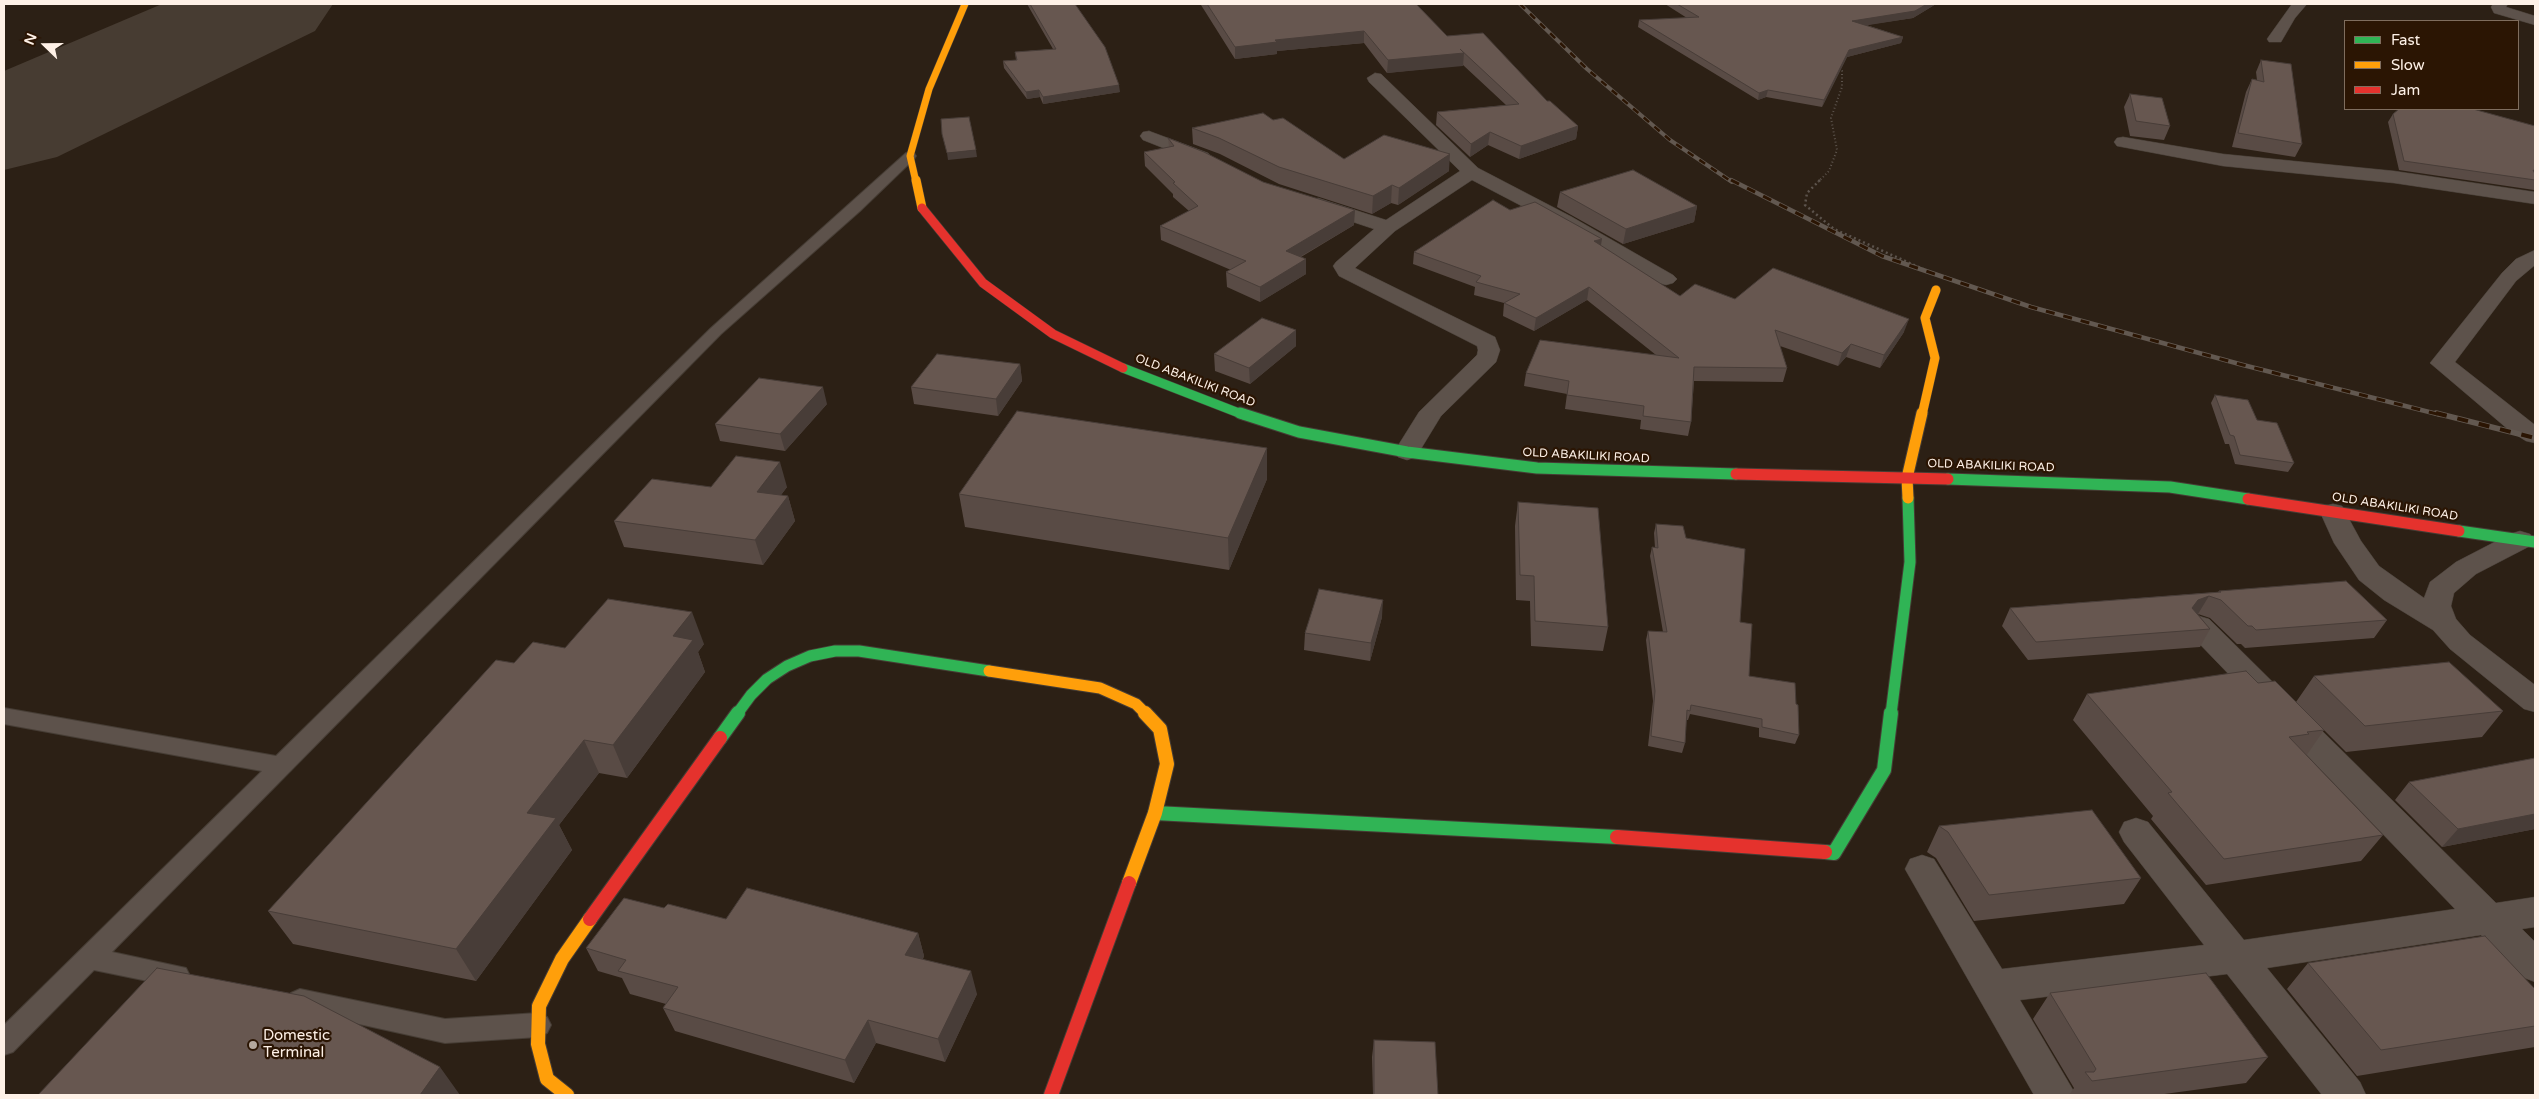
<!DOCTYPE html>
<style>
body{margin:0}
#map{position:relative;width:2539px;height:1099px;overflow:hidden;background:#2c2015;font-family:"Varela Round",sans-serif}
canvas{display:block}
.frame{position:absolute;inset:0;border:5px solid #fef1e7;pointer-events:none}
.legend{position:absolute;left:2344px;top:20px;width:175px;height:90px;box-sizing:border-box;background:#2b1503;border:1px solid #7f6d5e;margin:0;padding:6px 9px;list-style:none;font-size:15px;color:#fef1e7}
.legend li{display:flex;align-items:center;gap:10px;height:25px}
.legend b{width:25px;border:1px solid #7f6d5e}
.north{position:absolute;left:20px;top:20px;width:50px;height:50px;-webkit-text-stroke:4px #2b1503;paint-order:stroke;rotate:292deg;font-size:14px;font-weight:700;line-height:20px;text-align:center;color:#fef1e7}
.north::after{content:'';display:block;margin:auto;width:18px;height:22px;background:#fef1e7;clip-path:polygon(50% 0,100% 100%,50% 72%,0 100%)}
</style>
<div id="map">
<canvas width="2539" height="1099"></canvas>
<div class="frame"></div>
<ul class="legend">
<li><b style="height:6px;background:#30b455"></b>Fast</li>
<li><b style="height:6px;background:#ff9f0a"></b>Slow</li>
<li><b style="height:6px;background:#e5322d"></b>Jam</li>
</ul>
<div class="north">N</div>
</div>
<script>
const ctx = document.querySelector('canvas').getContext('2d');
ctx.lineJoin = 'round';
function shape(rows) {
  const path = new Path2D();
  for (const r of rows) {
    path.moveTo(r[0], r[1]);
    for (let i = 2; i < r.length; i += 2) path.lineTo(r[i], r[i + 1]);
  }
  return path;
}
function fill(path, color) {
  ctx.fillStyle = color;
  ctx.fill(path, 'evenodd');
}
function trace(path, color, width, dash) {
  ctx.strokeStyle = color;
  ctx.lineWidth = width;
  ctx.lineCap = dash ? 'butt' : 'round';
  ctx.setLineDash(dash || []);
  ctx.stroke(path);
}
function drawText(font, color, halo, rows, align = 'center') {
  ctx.font = font + ' "Varela Round",sans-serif';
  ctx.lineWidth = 4.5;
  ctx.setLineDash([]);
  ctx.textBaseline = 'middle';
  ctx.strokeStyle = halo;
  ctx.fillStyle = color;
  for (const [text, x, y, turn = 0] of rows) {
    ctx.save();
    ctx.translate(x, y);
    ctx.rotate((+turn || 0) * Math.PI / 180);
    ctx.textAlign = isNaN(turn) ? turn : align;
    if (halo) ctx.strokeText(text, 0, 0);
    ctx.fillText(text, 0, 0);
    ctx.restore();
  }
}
fill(shape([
 [162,4,333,4,315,31,57,157,4,170,4,71,162,4]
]), '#473c32');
const lane = shape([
 [910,152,914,153,916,156,914,159,860,211,721,334,112,952,186,968,190,976,186,984,177,987,94,970,13,1052,4,1055,4,1025,262,771,4,724,4,708,276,756,711,328,906,153,910,152],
 [300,989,445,1019,538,1013,547,1017,551,1025,547,1033,538,1037,445,1043,291,1009,287,1001,291,993,300,989]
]);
const street = shape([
 [2292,4,2307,4,2295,18,2281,42,2269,42,2267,39,2292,4],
 [2493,4,2508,4,2506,7,2535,16,2535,25,2494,13,2491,7,2493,4],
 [1375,73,1381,74,1478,168,1572,217,1673,275,1677,279,1673,283,1666,285,1659,283,1558,225,1472,180,1395,231,1355,268,1495,337,1500,350,1496,362,1441,416,1416,457,1407,460,1398,457,1394,452,1419,412,1477,355,1478,350,1477,346,1339,276,1333,266,1336,262,1374,229,1311,208,1308,204,1311,200,1318,198,1386,220,1460,171,1369,82,1367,78,1375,73],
 [1149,131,1208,153,1211,157,1208,161,1202,163,1196,161,1143,140,1140,136,1143,132,1149,131],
 [2123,137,2223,154,2394,171,2535,192,2535,204,2394,183,2223,166,2117,146,2114,142,2117,138,2123,137],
 [2535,250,2535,265,2516,281,2455,362,2535,425,2535,443,2526,441,2510,431,2430,363,2502,273,2516,259,2535,250],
 [2333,504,2342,506,2361,541,2379,566,2424,598,2430,582,2456,562,2510,534,2520,531,2530,534,2534,540,2530,546,2476,574,2454,593,2451,606,2456,619,2470,635,2535,685,2535,712,2524,709,2450,649,2433,630,2384,600,2359,580,2334,543,2320,512,2324,506,2333,504],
 [2199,616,2209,619,2496,903,2535,897,2535,927,2522,929,2535,942,2535,982,2522,977,2481,935,2267,968,2360,1082,2366,1095,2322,1095,2227,974,2020,1000,2076,1095,2034,1095,1905,869,1910,859,1922,855,1934,859,2002,969,2204,945,2124,842,2119,832,2124,822,2136,818,2148,822,2244,940,2455,909,2189,633,2184,626,2189,619,2199,616]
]);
const fastFar2 = shape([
 [1123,368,1244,415]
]);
const fastFar1 = shape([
 [1240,413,1299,432,1407,452,1537,468,1736,474],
 [1948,479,2170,487,2248,499],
 [2459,531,2535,542],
 [737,714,751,695,767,679,787,666,810,656,835,651,859,651,989,671],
 [1891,714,1910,562,1908,498]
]);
const fast = shape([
 [720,738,738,713],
 [1155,813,1617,837],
 [1825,852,1834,853,1884,770,1891,713]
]);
const slowFar3 = shape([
 [916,182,910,156,929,89,965,4]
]);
const slowFar2 = shape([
 [916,180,922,208],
 [1922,415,1935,358,1925,318,1936,290]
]);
const slowFar1 = shape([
 [1908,498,1907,478,1922,413],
 [989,671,1100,688,1136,704,1146,714]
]);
const slow = shape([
 [1129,883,1155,813,1167,764,1160,729,1145,713],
 [567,1095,547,1079,538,1044,539,1006,562,959,590,919]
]);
const jamFar2 = shape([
 [922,208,983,283,1053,334,1123,368]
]);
const jamFar1 = shape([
 [1736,474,1948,479],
 [2248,499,2459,531]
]);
const jam = shape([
 [1617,837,1825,852],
 [590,919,720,738],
 [1051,1095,1129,883]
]);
trace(lane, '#463d35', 2);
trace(street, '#463d35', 1);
trace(fastFar2, '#463d35', 10);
trace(fastFar1, '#463d35', 13);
trace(fast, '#463d35', 16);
trace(slowFar3, '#463d35', 8);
trace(slowFar2, '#463d35', 10);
trace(slowFar1, '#463d35', 13);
trace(slow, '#463d35', 16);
trace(jamFar2, '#463d35', 10);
trace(jamFar1, '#463d35', 13);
trace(jam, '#463d35', 16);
trace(shape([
 [1818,182,1829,171,1837,150,1831,118,1842,87,1842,71,1838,67]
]), '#5c534c', 2, [1, 2.5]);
trace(shape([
 [1820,180,1807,193,1805,205,1834,229,1923,269]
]), '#5c534c', 2.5, [2, 3]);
fill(lane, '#5d524b');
fill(street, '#5d524b');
trace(fastFar2, '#30b455', 9);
trace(fastFar1, '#30b455', 11);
trace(fast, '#30b455', 14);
trace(slowFar3, '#ff9f0a', 7);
trace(slowFar2, '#ff9f0a', 9);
trace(slowFar1, '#ff9f0a', 11);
trace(slow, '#ff9f0a', 14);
trace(jamFar2, '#e5322d', 9);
trace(jamFar1, '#e5322d', 11);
trace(jam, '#e5322d', 14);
const railFar2 = shape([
 [1520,4,1587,69,1670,140,1732,182]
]);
const railFar1 = shape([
 [1731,180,1882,256,2031,307,2243,365,2441,415]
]);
const rail = shape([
 [2436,413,2535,438]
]);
trace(railFar2, '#625850', 4);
trace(railFar1, '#625850', 4.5);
trace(rail, '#625850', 5.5);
trace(railFar2, '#2b1503', 2.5, [7]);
trace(railFar1, '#2b1503', 3, [9]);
trace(rail, '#2b1503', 4, [11]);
fill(shape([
 [1027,4,1075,4,1120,92,1043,104,1040,97,1027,99,1004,68,1003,61,1016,60,1015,52,1053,49],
 [1201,4,1416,4,1447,36,1547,101,1578,126,1576,139,1519,159,1488,145,1470,157,1436,125,1437,112,1506,105,1463,65,1387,73,1364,43,1277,51,1277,54,1235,59,1201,5],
 [1665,4,1936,4,1913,18,1866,25,1903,37,1901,43,1847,57,1822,107,1766,97,1758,100,1638,27,1639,20,1687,18],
 [2261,60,2302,144,2295,157,2232,147,2246,92,2252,79,2257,80,2256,72],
 [2130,94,2170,126,2164,140,2130,136,2124,107],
 [2393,114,2535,126,2535,188,2534,190,2399,170,2388,122],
 [1273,120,1344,159,1449,171,1398,205,1391,203,1372,214,1279,184,1220,154,1193,144,1192,128],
 [1168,138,1263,182,1354,225,1301,257,1306,274,1260,302,1227,287,1226,272,1231,270,1161,240,1160,226,1189,211,1173,197,1173,194,1145,166,1144,152,1169,147],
 [1560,192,1697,206,1694,222,1623,244,1557,207],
 [1510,210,1601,246,1680,296,1735,299,1904,332,1880,368,1846,357,1838,366,1780,346,1787,368,1783,382,1694,381,1691,422,1688,436,1640,429,1641,420,1565,409,1567,394,1524,386,1526,373,1656,355,1587,300,1534,331,1503,316,1504,303,1474,295,1475,287,1413,264,1414,252],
 [1296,330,1296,346,1250,384,1215,371,1214,354],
 [1020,364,1022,381,998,416,914,404,911,387],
 [2215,395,2257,420,2294,463,2288,472,2235,464,2229,444,2225,444,2211,403],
 [827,404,785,451,720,441,715,424],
 [1267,479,1229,570,965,527,959,494],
 [711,487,787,487,781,495,788,496,795,521,763,565,624,547,614,521],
 [1518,502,1608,627,1603,651,1531,646,1530,601,1516,600,1515,526],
 [1656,524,1686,538,1740,622,1749,676,1796,704,1799,735,1795,744,1759,737,1759,728,1690,714,1688,720,1686,720,1685,743,1682,753,1648,746,1653,701,1646,640,1648,631,1663,632,1650,556,1652,547,1655,548,1654,533],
 [2219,591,2387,620,2374,638,2245,648,2241,644,2237,644,2210,618,2198,614,2210,629,2200,647,2028,660,2002,626,2010,608,2218,592],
 [1382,617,1370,661,1304,650,1305,633],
 [704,644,698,652,705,672,627,778,599,773,559,825,572,850,476,981,293,944,268,911,514,663,565,648],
 [2314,676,2503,711,2482,737,2346,752,2323,729,2324,730,2306,756,2383,835,2361,861,2206,885,2151,819,2153,816,2073,720,2087,694,2258,683,2296,702],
 [2535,758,2535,829,2442,847,2395,800,2409,782],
 [1939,826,2141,878,2124,904,1974,921,1936,858,1927,852],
 [664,908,726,919,918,933,924,956,923,959,977,994,945,1062,876,1043,854,1083,675,1031,663,1008,666,1004,630,994,622,978,598,971,586,948],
 [2308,963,2535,989,2535,1047,2357,1076,2287,989],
 [2050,993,2268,1057,2246,1083,2157,1095,2069,1095,2074,1088,2033,1019],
 [1374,1040,1438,1095,1373,1095,1372,1057]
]), '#594b45');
fill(shape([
 [1927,4,1936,4,1913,18,1850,28,1852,21],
 [1364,31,1364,43,1277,51,1277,54,1235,59,1235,47,1275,40],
 [1903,37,1901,43,1847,57,1822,107,1824,100,1849,50],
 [1464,53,1463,66,1387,73,1388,60],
 [1119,85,1120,92,1043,104,1043,97],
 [1039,90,1040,97,1027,99,1026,92],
 [1768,90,1766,97,1758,100,1759,93],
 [1578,126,1576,139,1519,159,1521,146],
 [1490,132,1488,145,1470,157,1471,144],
 [976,150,977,157,948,160,947,153],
 [1450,154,1449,171,1398,205,1399,188],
 [1392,185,1391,203,1372,214,1373,196],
 [1697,206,1694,222,1623,244,1626,229],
 [1355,210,1354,225,1286,265,1286,251],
 [1602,239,1600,251,1594,241],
 [1306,259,1306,274,1260,302,1260,287],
 [1589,287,1587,300,1534,331,1536,318],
 [1909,319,1904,332,1880,368,1884,355],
 [1296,330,1296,346,1250,384,1249,368],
 [1851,344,1846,357,1838,366,1842,353],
 [1020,364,1022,381,998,416,996,399],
 [823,387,827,404,785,451,780,434],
 [1267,448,1267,479,1229,570,1228,538],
 [780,462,787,487,764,517,757,492],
 [788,496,795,521,763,565,755,540],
 [2209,596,2198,614,2187,618,2192,608,2198,600],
 [1383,600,1382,617,1370,661,1371,643],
 [692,612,704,644,698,652,705,672,627,778,613,745,673,636],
 [584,740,599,773,559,825,572,850,476,981,456,949,527,813],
 [2535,814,2535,829,2442,847,2458,829],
 [918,933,924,956,912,978,905,955],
 [971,971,977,994,945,1062,938,1039],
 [868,1020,876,1043,854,1083,845,1060],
 [440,1067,460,1095,420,1095]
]), '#483d38');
const building = shape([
 [1030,4,1075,4,1105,47,1119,85,1043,97,1039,90,1026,92,1003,61,1017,60,1015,52,1056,49,1030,4],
 [1207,4,1416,4,1447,36,1483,33,1547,101,1550,101,1578,126,1521,146,1490,132,1471,144,1437,112,1519,104,1460,49,1464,53,1388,60,1364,31,1275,40,1277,42,1235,47,1207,4],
 [1677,4,1927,4,1915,11,1852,21,1903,37,1849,50,1824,100,1768,90,1759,93,1639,20,1699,17,1677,4],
 [2261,60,2291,64,2302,144,2238,133,2252,79,2264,82,2261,60],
 [2130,94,2162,98,2170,126,2136,121,2130,94],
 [2399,109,2473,109,2535,126,2535,171,2533,170,2535,174,2535,180,2404,161,2393,114,2399,109],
 [1263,113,1273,120,1283,118,1344,159,1384,135,1450,154,1399,188,1392,185,1373,196,1279,167,1219,138,1192,128,1263,113],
 [969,117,976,150,947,153,942,134,941,119,969,117],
 [1168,138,1204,152,1263,182,1355,210,1286,251,1306,259,1260,287,1226,272,1246,261,1160,226,1198,206,1173,183,1175,182,1144,152,1174,146,1168,138],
 [1633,170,1697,206,1626,229,1560,192,1633,170],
 [1493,200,1510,210,1535,202,1602,239,1594,241,1680,296,1695,284,1735,299,1773,268,1909,319,1884,355,1851,344,1842,353,1775,330,1787,368,1694,367,1691,422,1643,416,1644,406,1567,395,1569,381,1526,373,1540,340,1679,358,1589,287,1536,318,1504,303,1520,294,1476,282,1481,276,1414,252,1493,200],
 [1262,318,1296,330,1249,368,1214,354,1262,318],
 [937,354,1020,364,996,399,911,387,937,354],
 [759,378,823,387,780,434,715,424,759,378],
 [2215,395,2248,400,2257,420,2277,423,2294,463,2240,455,2234,436,2230,435,2215,395],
 [1017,411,1267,448,1228,538,959,494,1017,411],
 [736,456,780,462,757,492,788,496,755,540,614,521,652,479,711,487,736,456],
 [1518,502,1598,508,1608,627,1535,621,1534,576,1520,575,1518,502],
 [1656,524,1683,526,1686,538,1745,549,1740,622,1752,624,1749,676,1795,683,1796,704,1798,705,1799,735,1762,727,1762,719,1691,705,1690,711,1687,710,1685,743,1651,736,1655,691,1648,631,1667,632,1652,547,1658,548,1656,524],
 [2346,581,2387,620,2256,630,2252,626,2248,626,2221,600,2209,596,2198,600,2192,608,2210,629,2036,642,2010,608,2221,592,2219,591,2346,581],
 [1319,589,1383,600,1371,643,1305,633,1319,589],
 [608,599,692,612,673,636,693,640,613,745,584,740,527,813,556,818,456,949,268,911,496,660,514,663,533,642,565,648,608,599],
 [2449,662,2503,711,2365,726,2314,676,2449,662],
 [2246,671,2258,683,2275,681,2324,730,2307,732,2309,734,2289,737,2383,835,2224,859,2168,793,2172,792,2087,694,2246,671],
 [2535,758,2535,814,2458,829,2409,782,2535,758],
 [2092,810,2141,878,1989,895,1948,832,1939,826,2092,810],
 [747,888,918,933,905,955,971,971,938,1039,868,1020,845,1060,663,1008,678,987,618,971,626,960,586,948,624,898,664,908,668,904,726,919,747,888],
 [2485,936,2535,989,2535,1026,2381,1050,2308,963,2485,936],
 [157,968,304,996,440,1067,420,1095,38,1095,157,968],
 [2206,973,2268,1057,2092,1081,2085,1072,2094,1072,2096,1069,2050,993,2206,973],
 [1374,1040,1435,1042,1438,1095,1374,1095,1374,1040]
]);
fill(building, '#675750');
trace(building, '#483d38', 1);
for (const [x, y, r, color] of [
 [253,1045,5,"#b4a89e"]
]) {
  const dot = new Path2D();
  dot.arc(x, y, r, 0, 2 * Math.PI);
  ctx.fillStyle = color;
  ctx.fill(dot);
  trace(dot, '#2b1503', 2);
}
drawText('12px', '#fef1e7', '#2b1503', [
 ["OLD ABAKILIKI ROAD",1195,381,21],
 ["OLD ABAKILIKI ROAD",1586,456,3],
 ["OLD ABAKILIKI ROAD",1991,466,2],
 ["OLD ABAKILIKI ROAD",2395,507,9]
]);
drawText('15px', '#fef1e7', '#2b1503', [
 ["Domestic",263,1036],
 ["Terminal",263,1053]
], 'left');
</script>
